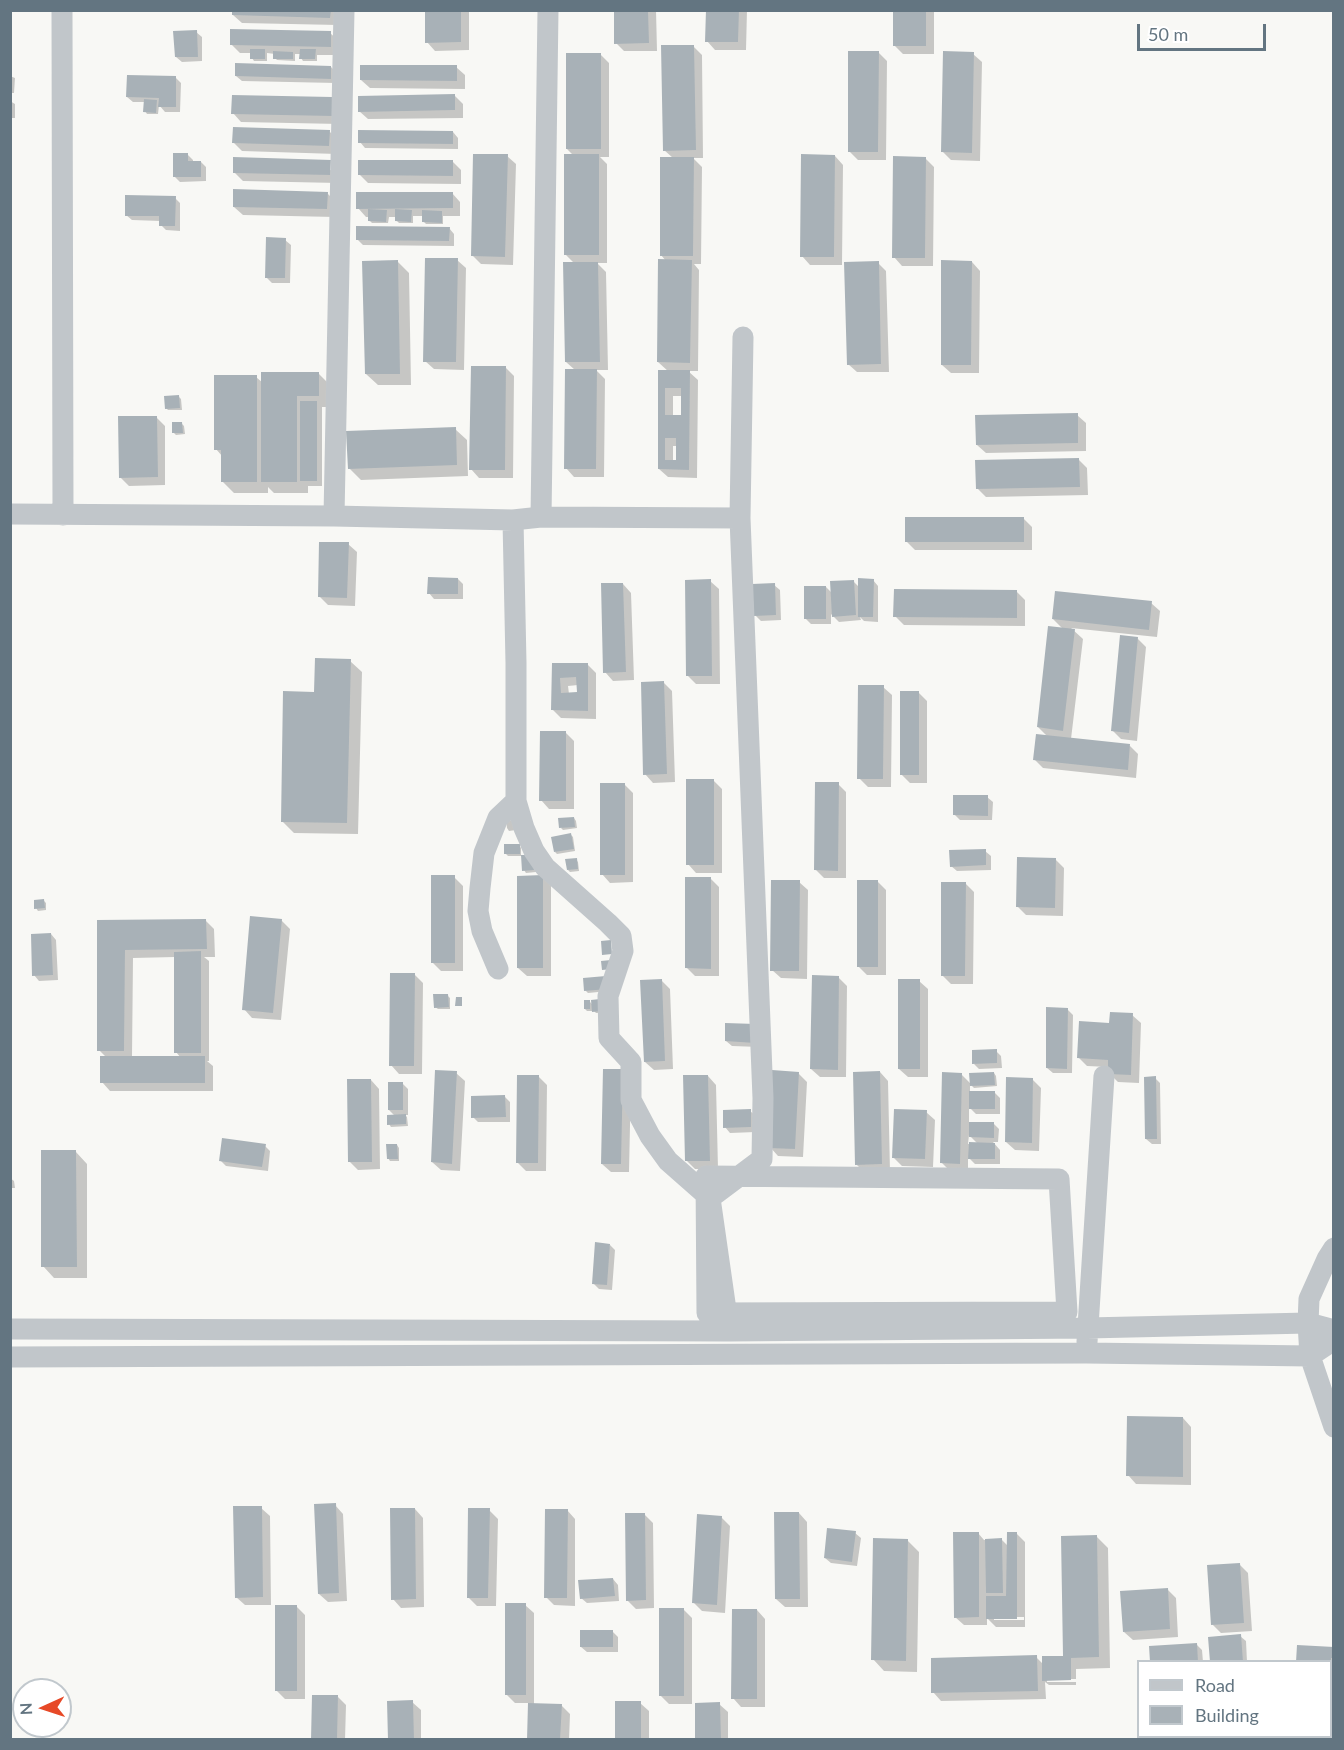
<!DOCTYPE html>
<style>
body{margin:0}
#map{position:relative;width:1344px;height:1750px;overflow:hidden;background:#f8f8f5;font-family:Lato,sans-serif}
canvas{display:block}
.frame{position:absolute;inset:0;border:12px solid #637581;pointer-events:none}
.legend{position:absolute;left:1137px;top:1660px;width:195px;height:78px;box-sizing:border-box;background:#fff;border:2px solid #c1c8cd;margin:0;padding:8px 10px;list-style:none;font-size:18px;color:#637581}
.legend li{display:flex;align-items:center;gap:12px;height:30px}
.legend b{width:30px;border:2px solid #c1c8cd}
.north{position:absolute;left:12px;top:1678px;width:60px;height:60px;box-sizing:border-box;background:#fff;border:2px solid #c1c8cd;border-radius:50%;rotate:267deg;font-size:16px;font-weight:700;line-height:24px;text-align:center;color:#637581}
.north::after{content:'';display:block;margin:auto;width:21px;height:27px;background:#e74927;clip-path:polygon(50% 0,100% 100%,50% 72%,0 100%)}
.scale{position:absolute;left:1137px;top:24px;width:129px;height:27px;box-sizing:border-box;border:3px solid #637581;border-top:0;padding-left:8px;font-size:18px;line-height:21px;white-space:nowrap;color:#637581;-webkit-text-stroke:4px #fff;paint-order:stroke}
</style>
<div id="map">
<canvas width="1344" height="1750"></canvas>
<div class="frame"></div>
<ul class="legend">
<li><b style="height:8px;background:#c1c6ca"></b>Road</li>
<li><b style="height:16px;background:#a8b1b7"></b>Building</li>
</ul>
<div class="north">N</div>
<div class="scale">50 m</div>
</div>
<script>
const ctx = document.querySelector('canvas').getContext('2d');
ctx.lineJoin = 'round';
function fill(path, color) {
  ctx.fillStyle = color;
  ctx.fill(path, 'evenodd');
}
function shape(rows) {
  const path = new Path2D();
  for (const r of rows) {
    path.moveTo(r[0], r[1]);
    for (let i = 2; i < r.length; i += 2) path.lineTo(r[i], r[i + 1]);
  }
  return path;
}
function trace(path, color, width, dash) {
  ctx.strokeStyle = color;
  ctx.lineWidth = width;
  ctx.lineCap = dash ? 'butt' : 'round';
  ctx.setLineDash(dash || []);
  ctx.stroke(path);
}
fill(shape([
 [1333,1680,1333,1739,1153,1740,1169,1738,1169,1736,1330,1736,1331,1681]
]), '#e9eae9');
fill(shape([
 [233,10,338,10,338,25,242,23,233,15],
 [426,10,469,10,469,50,435,51,427,42],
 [615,10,656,10,657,51,624,51,616,43],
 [707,10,747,10,746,50,715,50,707,41],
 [895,10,934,10,934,54,903,54,894,45],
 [196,32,202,37,202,61,182,62,176,57],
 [330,33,339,41,339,55,317,55,317,61,303,61,301,58,301,54,295,54,295,61,277,60,275,58,275,54,267,53,267,61,254,61,252,58,252,53,240,53,231,44],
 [693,46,702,55,703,158,693,158,702,167,701,264,694,264,699,270,698,371,688,371,698,380,697,478,668,477,659,469,660,372,669,372,658,362,666,261,661,255,673,158,664,150],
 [673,396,682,396,682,417,673,417],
 [673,446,678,446,678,461,673,461],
 [878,52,887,61,886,160,858,160,849,151],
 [600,54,609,63,609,157,600,157,607,164,607,263,597,263,606,272,608,370,596,370,605,379,604,477,574,477,566,468,575,370,566,362,575,264,566,255,574,156,567,149],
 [973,54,982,62,980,161,951,160,942,151],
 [331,67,336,72,336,83,242,81,236,76],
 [456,67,465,75,465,89,370,88,361,80],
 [10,76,15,78,14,93,10,93],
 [175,77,181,83,180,112,165,112,159,105,158,114,147,114,145,111,145,102,133,102,127,97],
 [455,96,463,104,463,118,368,119,359,111],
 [10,101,15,104,15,118,10,118],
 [340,107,340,124,241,122,233,113],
 [329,131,338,140,337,154,242,151,234,143],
 [453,132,458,138,458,149,365,148,360,142],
 [187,154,193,160,193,162,201,162,206,167,206,181,180,182,174,176],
 [507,156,516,164,513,265,481,264,473,256],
 [835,156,843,165,842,265,810,265,802,256],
 [925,158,934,167,933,266,902,266,894,257],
 [453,162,461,170,461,184,368,183,360,175],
 [339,170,338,183,243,181,234,172],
 [327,193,336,202,335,217,243,215,234,207],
 [452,193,460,202,460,216,443,216,443,224,426,224,424,222,424,216,413,216,413,223,399,223,397,221,397,217,389,217,388,223,372,223,370,221,370,217,366,217,358,208],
 [175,198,180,203,180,231,166,230,161,225,161,221,132,220,126,215],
 [449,228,454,234,454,246,363,245,357,239],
 [285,240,291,245,290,283,272,283,266,277],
 [457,260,466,268,464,370,434,369,425,361],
 [397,261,409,273,411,385,378,385,366,374],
 [972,262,980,271,979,373,951,373,942,365],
 [878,263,886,271,889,372,857,372,848,364],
 [506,368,514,376,513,478,479,478,471,469],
 [319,374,330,385,330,407,322,407,322,486,308,486,308,493,274,493,268,487,268,493,234,493,222,481,222,456,216,449,256,377,263,383],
 [179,397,181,399,182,410,168,410,166,408],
 [1077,415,1086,423,1086,451,986,453,977,445],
 [156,417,165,426,165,485,129,486,120,477],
 [182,424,184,426,185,434,176,435,173,432],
 [455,429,467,440,468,476,361,480,349,468],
 [1079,460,1087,468,1088,495,986,497,977,488],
 [1023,518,1032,527,1032,550,915,550,907,542],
 [348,544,357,552,355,606,328,605,320,597],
 [458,579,463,584,463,599,434,599,429,593],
 [873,580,878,586,878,622,864,621,860,617,861,620,839,622,831,614,831,624,811,624,805,618,826,587,832,593,853,581,860,588],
 [710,581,719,589,720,684,696,684,688,676],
 [623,584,631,593,634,680,613,681,605,672],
 [774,585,780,590,781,620,761,621,755,615],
 [1016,591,1025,600,1025,626,904,625,895,616],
 [1151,603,1160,611,1157,637,1071,628,1083,639,1071,739,1130,746,1138,754,1136,778,1043,768,1035,760,1048,737,1038,727,1064,630,1053,619],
 [1137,638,1146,647,1137,741,1121,739,1113,731],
 [350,661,362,672,358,834,294,833,282,821],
 [553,664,588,665,596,673,596,719,561,718,553,710],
 [578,685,579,693,569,694,568,686],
 [664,683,672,691,675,782,653,783,645,774],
 [883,687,892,695,891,787,868,787,859,778],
 [918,692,927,701,927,783,910,783,901,774],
 [566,733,574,741,574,809,549,809,541,800],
 [713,780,722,789,722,873,696,873,688,864],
 [624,784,633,793,633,882,610,883,602,874],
 [838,784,846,792,846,878,824,878,816,870],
 [987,797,993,802,992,820,960,820,954,814],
 [574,818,576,821,577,828,563,830,561,828],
 [513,820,516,830,509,831,507,828,506,821],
 [571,835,573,837,575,851,557,854,555,852],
 [519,845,521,848,521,856,508,856,506,854],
 [985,851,991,856,991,870,957,871,951,866],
 [535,858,536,872,526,873,524,870],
 [1055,859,1064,868,1063,916,1026,915,1018,907],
 [576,860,578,862,579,871,570,872,568,870],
 [454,877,463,886,463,971,441,971,433,963],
 [542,877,551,885,551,976,527,976,518,968],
 [710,878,719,887,719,976,695,976,687,968],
 [799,882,808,890,807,979,781,978,772,970],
 [878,882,886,890,886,975,867,975,858,966],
 [965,883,974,892,973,984,951,984,942,975],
 [44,901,46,903,46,910,38,911,36,908],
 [281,920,290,929,281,1020,252,1018,244,1009],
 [206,921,214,929,215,957,204,957,209,961,209,1061,207,1061,213,1066,213,1091,110,1091,102,1082,106,1057,99,1050,99,922],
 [175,957,176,1052,181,1058,132,1057,133,958],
 [51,934,56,940,58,980,39,981,34,975],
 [414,974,423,983,422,1074,399,1074,391,1065],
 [838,977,847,986,846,1077,820,1077,811,1069],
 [606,978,609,991,588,993,585,990],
 [661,980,670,989,673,1069,654,1070,645,1062],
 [919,981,928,989,928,1077,908,1077,899,1069],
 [447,995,450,998,450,1009,438,1009,435,1007],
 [590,1002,593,1005,603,1013,596,1013,594,1011,587,1011,585,1009],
 [1067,1009,1073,1015,1072,1073,1053,1073,1047,1068],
 [1132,1015,1141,1023,1139,1083,1118,1082,1109,1073,1109,1067,1087,1066,1079,1058,1111,1024],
 [761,1031,760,1047,732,1046,726,1041],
 [996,1051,1001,1056,1002,1068,979,1069,974,1064],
 [880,1072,888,1081,890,1172,865,1173,856,1164],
 [456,1073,465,1081,460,1171,441,1170,432,1162],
 [798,1073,807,1082,803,1157,778,1156,770,1147],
 [994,1073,996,1076,997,1086,974,1088,970,1084,970,1093,995,1093,1000,1098,1000,1114,976,1114,969,1107,969,1123,994,1124,999,1129,998,1142,993,1142,1000,1150,1000,1164,975,1164,968,1157,968,1172,950,1171,942,1163,961,1074,971,1084],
 [969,1135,978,1144,968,1144],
 [538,1076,547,1085,546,1171,526,1171,518,1163],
 [708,1076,716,1085,718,1169,695,1169,687,1161],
 [1155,1078,1160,1083,1161,1144,1152,1144,1146,1139],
 [631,1079,629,1172,611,1172,602,1164],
 [1032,1079,1041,1088,1039,1151,1015,1150,1006,1142],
 [371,1080,379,1089,380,1169,358,1170,349,1161],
 [402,1083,408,1089,408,1115,405,1115,407,1117,408,1126,391,1127,389,1124,395,1116,389,1110],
 [505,1097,510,1102,510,1122,478,1122,473,1117],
 [750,1111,756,1116,756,1132,730,1133,725,1127],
 [926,1112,935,1120,933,1167,902,1166,893,1157],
 [397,1145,399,1148,399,1161,390,1161,388,1158],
 [265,1146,270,1151,268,1171,226,1166,220,1160],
 [76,1152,87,1164,87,1278,54,1278,43,1266],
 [10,1178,14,1181,15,1188,10,1188],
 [610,1245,615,1250,612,1290,599,1289,593,1283],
 [1183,1418,1191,1427,1191,1485,1136,1484,1128,1475],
 [335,1505,343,1514,347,1601,328,1602,319,1594],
 [261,1508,270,1516,271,1605,245,1605,236,1597],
 [415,1509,423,1518,424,1607,401,1608,393,1599],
 [489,1510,498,1519,496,1606,477,1606,468,1597],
 [567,1510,575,1519,575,1606,554,1605,546,1597],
 [799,1513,807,1522,808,1607,785,1607,776,1599],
 [644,1514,653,1523,654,1608,636,1609,627,1600],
 [721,1517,730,1526,725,1613,702,1611,694,1603],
 [855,1533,861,1538,857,1566,831,1563,825,1558],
 [978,1533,984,1540,1001,1539,1008,1546,1016,1533,1025,1542,1025,1627,996,1627,987,1618,987,1625,964,1625,955,1617],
 [994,1617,1024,1617,1024,1620,994,1620],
 [1096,1536,1108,1548,1110,1668,1076,1669,1076,1679,1047,1679,1047,1682,1076,1682,1076,1685,1049,1685,1045,1682,1046,1699,941,1701,933,1692,1036,1657,1043,1664,1064,1661],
 [907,1540,919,1552,917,1672,884,1671,873,1659],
 [1240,1565,1248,1573,1252,1631,1221,1633,1212,1624],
 [613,1579,618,1585,619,1601,587,1603,581,1598],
 [1167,1589,1176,1598,1178,1637,1133,1640,1124,1632],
 [525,1605,534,1613,534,1704,561,1705,570,1714,569,1740,528,1740,530,1703,515,1703,506,1694],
 [296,1606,305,1615,305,1699,285,1699,276,1690],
 [684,1610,692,1618,692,1704,669,1704,660,1695],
 [757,1610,765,1619,765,1707,741,1707,733,1698],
 [612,1631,618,1637,618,1652,587,1652,581,1647],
 [1240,1636,1246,1641,1247,1662,1212,1662],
 [1197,1645,1202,1650,1203,1662,1151,1662],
 [1299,1647,1334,1649,1334,1686,1330,1686,1330,1662],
 [338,1697,346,1705,345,1740,312,1740],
 [412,1702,421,1710,421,1740,389,1740],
 [640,1703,649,1711,649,1740,617,1740],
 [719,1704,728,1712,728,1740,697,1740],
 [1330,1707,1334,1707,1334,1728,1330,1728],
 [1330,1732,1334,1733,1334,1740,1282,1740,1282,1736,1330,1736],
 [1198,1736,1247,1736,1247,1740,1198,1740]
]), '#0003');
fill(shape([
 [232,10,331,10,330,18,232,15],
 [425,10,461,10,461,42,425,43],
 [614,10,648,10,649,43,614,44],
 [706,10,739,10,738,42,705,42],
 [893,10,926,10,926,46,893,46],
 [230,29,331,31,331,47,230,45],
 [197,30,198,57,175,57,173,31],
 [661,45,694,45,696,150,663,151],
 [250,49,265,49,265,59,250,59],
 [300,49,316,49,315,59,299,59],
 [273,51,293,52,293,59,273,59],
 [848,51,879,51,878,152,848,152],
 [943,51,974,52,972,153,941,152],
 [566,53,601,53,601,149,566,149],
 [235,63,331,66,331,79,235,76],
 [360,65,457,65,457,81,360,80],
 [127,75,176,76,176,107,158,107,159,98,126,97],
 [455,94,455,110,358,112,358,96],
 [232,95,332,97,332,116,231,114],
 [144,99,157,100,156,113,143,112],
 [233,127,330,130,329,146,232,143],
 [358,130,453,131,453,144,358,143],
 [173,153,188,153,188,161,201,161,201,177,173,177],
 [473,154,508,154,505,257,471,256],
 [564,154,599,154,599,255,564,255],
 [801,154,835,155,834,257,800,257],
 [893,156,926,157,925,258,892,258],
 [233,157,331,160,330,175,233,173],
 [660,157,694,157,693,256,660,256],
 [358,160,453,160,453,176,358,175],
 [233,189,328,192,327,209,233,207],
 [356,192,453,192,453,208,356,209],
 [125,195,176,196,175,226,159,226,159,216,125,216],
 [368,209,387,210,386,222,368,221],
 [395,209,412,210,411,222,395,221],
 [422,210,442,211,442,223,422,222],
 [356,226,450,227,449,241,356,240],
 [266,237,286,238,285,278,265,278],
 [425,258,458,258,456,362,423,362],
 [658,259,692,260,690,363,657,362],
 [398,260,400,374,365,374,362,261],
 [941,260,972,261,971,365,941,365],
 [879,261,881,364,847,365,844,262],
 [563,262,598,262,600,362,565,362],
 [471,366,506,366,505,470,469,470],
 [565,369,597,369,596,469,564,469],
 [658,370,690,370,689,470,658,469],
 [665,388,681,388,681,415,665,415],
 [665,438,676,438,676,460,665,460],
 [261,372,319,372,319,396,297,396,297,482,261,482],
 [214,375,257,375,257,482,221,482,221,450,214,450],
 [179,395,180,408,165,409,164,396],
 [300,401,317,401,317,481,300,481],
 [1078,413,1078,443,976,445,975,415],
 [118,416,157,416,158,477,119,478],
 [172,422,182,422,183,433,172,433],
 [456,427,457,465,348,469,346,431],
 [1079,458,1080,487,976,489,975,460],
 [905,517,1024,517,1024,542,905,542],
 [319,542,349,542,347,598,318,597],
 [428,577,458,578,458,594,427,594],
 [858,578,874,579,873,617,858,617],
 [711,579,712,676,686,676,685,580],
 [854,580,856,615,832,617,830,581],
 [601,583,623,583,626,672,603,673],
 [775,583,776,615,754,616,752,584],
 [804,586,826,586,826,619,804,619],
 [894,589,1017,590,1017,618,893,617],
 [1055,591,1152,601,1149,630,1052,619],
 [1048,626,1075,629,1063,731,1037,727],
 [1120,635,1138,637,1129,733,1111,731],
 [315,658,351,659,347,823,281,822,283,691,314,692],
 [552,663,588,663,588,711,551,710],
 [576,677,577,692,561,693,560,678],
 [664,681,667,774,643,775,641,682],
 [858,685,884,685,883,779,857,779],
 [900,691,919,691,919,775,900,775],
 [540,731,566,731,566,801,539,801],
 [1036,734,1130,744,1128,770,1033,760],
 [686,779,714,779,714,865,686,865],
 [815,782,839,782,838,871,814,870],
 [600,783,625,783,625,875,600,875],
 [953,795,988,795,988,816,953,815],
 [574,817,575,827,559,828,558,818],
 [571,833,574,849,554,852,551,837],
 [504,844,520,844,520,854,504,854],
 [986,849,986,865,950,867,949,850],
 [521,855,533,855,534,870,522,871],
 [1017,857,1056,858,1055,908,1016,907],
 [577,858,578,869,567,870,565,859],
 [431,875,455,875,455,963,431,963],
 [543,875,543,968,517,968,517,876],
 [685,877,711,877,711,969,685,968],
 [771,880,800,880,799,971,770,971],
 [857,880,878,880,878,967,857,967],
 [941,882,966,882,965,976,941,976],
 [44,899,45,908,34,909,34,900],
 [250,916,282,919,273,1013,242,1010],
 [206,919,207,949,125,950,124,1051,97,1051,97,920],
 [51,933,53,975,32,976,31,934],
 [611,940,612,954,602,955,601,941],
 [201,951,201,1053,174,1053,174,952],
 [611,960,612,969,602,970,601,961],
 [390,973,415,973,414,1066,389,1066],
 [812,975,839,976,838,1070,810,1069],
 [606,976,608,989,584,991,583,978],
 [662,979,665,1061,644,1062,640,980],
 [898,979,920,979,920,1069,898,1069],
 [433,994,448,994,449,1007,434,1008],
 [456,997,462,997,462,1006,455,1006],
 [600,999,602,1011,592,1012,591,1000],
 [584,1000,590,1000,590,1009,584,1009],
 [1046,1007,1068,1008,1067,1069,1046,1068],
 [1110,1012,1133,1013,1131,1075,1108,1074,1108,1060,1077,1058,1079,1021,1109,1023],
 [725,1023,756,1024,755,1043,725,1041],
 [997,1049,997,1063,972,1064,972,1050],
 [100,1056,205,1056,205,1083,100,1083],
 [603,1069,623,1069,621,1164,601,1164],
 [435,1070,457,1071,452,1164,431,1162],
 [772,1070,799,1072,795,1149,768,1148],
 [880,1071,882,1164,855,1165,853,1072],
 [942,1072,962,1073,960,1164,940,1163],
 [994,1072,995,1085,970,1086,969,1073],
 [517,1075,539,1075,538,1163,516,1163],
 [683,1075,708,1075,710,1161,685,1161],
 [1156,1076,1157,1139,1145,1139,1144,1077],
 [1006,1077,1033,1078,1032,1143,1005,1142],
 [347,1079,371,1079,372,1162,348,1162],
 [388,1082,403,1082,403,1110,388,1110],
 [969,1091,995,1091,995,1109,969,1109],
 [505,1095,506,1117,471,1118,471,1096],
 [751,1109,751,1127,723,1128,723,1110],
 [894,1109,927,1110,925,1159,892,1158],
 [406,1114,406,1124,387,1125,387,1115],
 [969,1122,994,1122,994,1138,969,1137],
 [222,1138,266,1144,262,1167,219,1161],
 [969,1142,995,1143,995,1159,968,1159],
 [386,1144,397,1144,398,1159,387,1159],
 [41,1150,76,1150,77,1267,41,1267],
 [595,1242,610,1244,607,1285,592,1284],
 [1127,1416,1183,1417,1183,1477,1126,1476],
 [336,1503,339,1593,318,1594,314,1504],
 [233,1506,262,1506,263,1597,235,1598],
 [390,1508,415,1508,416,1599,391,1600],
 [468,1508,490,1508,488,1598,467,1598],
 [545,1509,568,1509,567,1598,544,1598],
 [774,1512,799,1512,800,1599,775,1599],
 [625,1513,645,1513,646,1600,626,1601],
 [697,1514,722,1516,717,1605,692,1603],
 [827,1528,856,1531,852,1562,824,1558],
 [953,1532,979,1532,979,1617,954,1618],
 [1007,1532,1017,1532,1017,1619,986,1619,986,1596,1006,1596],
 [1097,1535,1099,1657,1071,1658,1071,1680,1042,1681,1042,1656,1063,1656,1061,1536],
 [873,1538,908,1539,906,1661,871,1660],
 [1002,1538,1003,1593,986,1593,985,1539],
 [1240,1563,1244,1623,1211,1625,1207,1565],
 [613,1578,615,1596,580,1599,578,1580],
 [1168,1588,1170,1629,1123,1632,1120,1591],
 [505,1603,526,1603,526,1695,505,1695],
 [275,1605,297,1605,297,1691,275,1691],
 [659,1608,684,1608,684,1696,659,1696],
 [732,1609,757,1609,757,1699,731,1699],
 [580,1630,613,1630,613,1647,580,1647],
 [1241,1634,1243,1662,1210,1662,1208,1637],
 [1197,1643,1198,1662,1150,1662,1149,1646],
 [1297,1645,1334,1647,1334,1658,1331,1658,1331,1662,1296,1662],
 [1037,1655,1038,1691,931,1693,931,1658],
 [312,1695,338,1695,337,1740,311,1740],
 [413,1700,414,1740,388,1740,387,1701],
 [615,1701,641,1701,641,1740,615,1740],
 [720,1702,721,1740,695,1740,695,1703],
 [528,1703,562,1704,560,1740,527,1740],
 [1196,1736,1239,1736,1238,1740,1196,1740],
 [1280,1736,1311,1736,1311,1740,1280,1740],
 [1313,1736,1332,1736,1332,1740,1313,1740]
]), '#a8b1b7');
trace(shape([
 [62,10,63,515],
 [10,514,334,516,513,520,541,517,740,518],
 [334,516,344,10],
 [541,517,548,10],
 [513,520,516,663,516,801,524,828,534,851,545,867,608,923,621,936,623,951,608,996,609,1038,631,1062,631,1100,650,1136,668,1161,710,1198],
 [498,969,482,931,478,911,480,888,484,853,498,818,516,801],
 [706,1176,1059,1179,1067,1312,707,1313,706,1176],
 [1334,1248,1327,1259,1309,1299,1308,1323,1310,1356,1334,1427],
 [10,1329,729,1331,1087,1328,1308,1323,1334,1330],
 [729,1331,710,1198,762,1159,763,1098,740,518,743,337],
 [1087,1342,1104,1076],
 [10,1357,1086,1353,1310,1356,1334,1340]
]), '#c1c6ca', 21);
</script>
